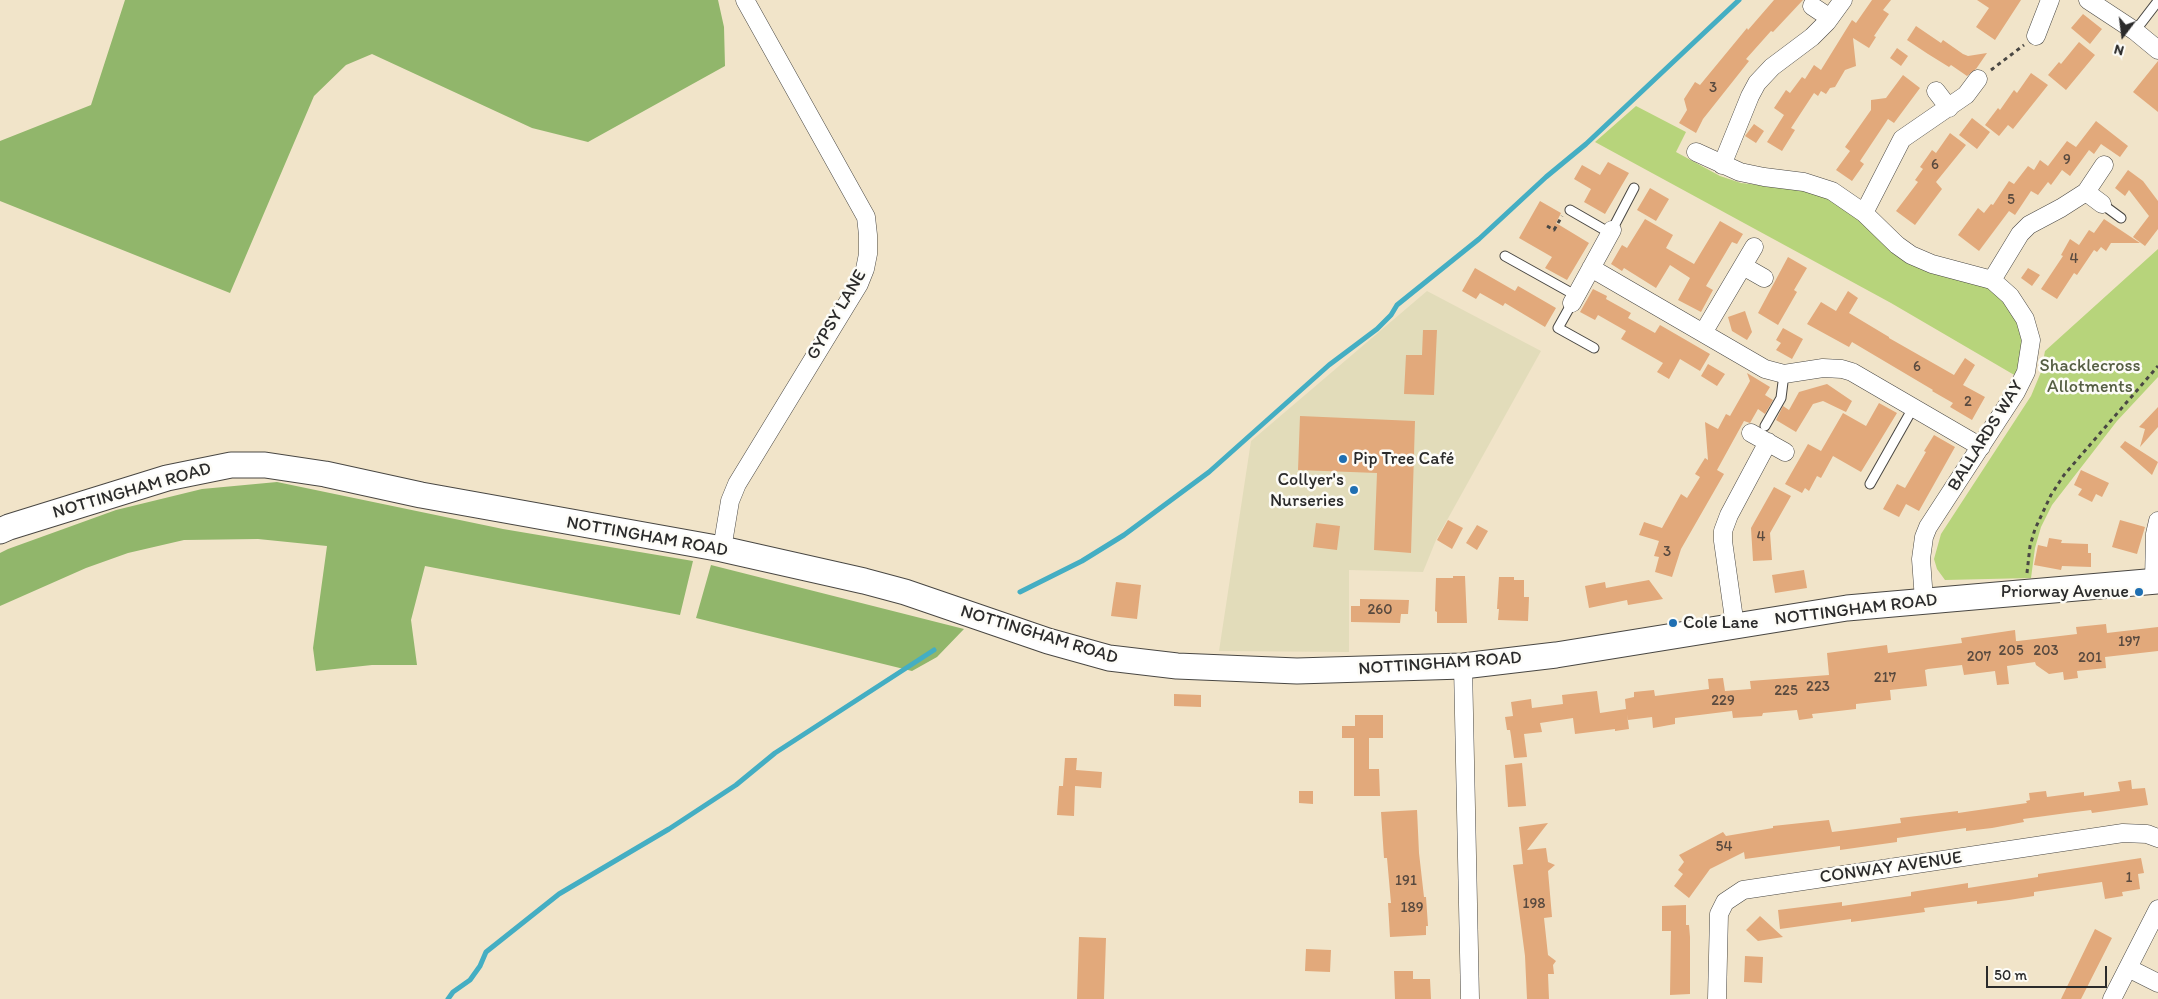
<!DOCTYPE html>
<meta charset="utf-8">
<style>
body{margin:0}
#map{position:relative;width:2158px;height:999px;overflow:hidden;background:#f1e4c9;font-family:Itim,sans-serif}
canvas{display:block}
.north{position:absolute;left:2098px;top:10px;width:50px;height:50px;-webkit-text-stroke:4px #fdfcf7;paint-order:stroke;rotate:195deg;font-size:14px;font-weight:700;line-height:20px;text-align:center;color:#2b2b2b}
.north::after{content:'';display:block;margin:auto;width:18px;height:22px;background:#2b2b2b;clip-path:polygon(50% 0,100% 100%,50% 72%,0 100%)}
.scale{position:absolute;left:1986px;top:966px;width:121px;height:22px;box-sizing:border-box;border:2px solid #2b2b2b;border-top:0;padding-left:6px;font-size:15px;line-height:18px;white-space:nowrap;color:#2b2b2b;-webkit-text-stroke:4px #fdfcf7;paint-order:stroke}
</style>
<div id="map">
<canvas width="2158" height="999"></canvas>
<div class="north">N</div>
<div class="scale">50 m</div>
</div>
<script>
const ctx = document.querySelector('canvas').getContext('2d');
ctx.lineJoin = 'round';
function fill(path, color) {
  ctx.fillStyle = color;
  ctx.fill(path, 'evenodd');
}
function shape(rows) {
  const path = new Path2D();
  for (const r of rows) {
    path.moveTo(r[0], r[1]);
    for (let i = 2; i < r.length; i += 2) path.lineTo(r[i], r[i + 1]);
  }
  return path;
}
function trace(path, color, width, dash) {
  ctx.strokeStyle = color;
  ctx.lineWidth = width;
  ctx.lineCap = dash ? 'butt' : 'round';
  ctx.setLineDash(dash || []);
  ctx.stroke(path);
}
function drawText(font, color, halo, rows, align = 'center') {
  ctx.font = font + ' Itim,sans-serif';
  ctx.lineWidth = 5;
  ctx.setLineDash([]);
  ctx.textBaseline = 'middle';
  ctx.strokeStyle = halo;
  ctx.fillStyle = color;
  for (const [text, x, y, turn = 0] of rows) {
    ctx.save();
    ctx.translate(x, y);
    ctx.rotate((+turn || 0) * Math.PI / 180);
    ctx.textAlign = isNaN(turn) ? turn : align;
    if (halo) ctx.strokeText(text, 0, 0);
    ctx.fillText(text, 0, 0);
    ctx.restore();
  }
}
fill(shape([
 [1427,291,1541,351,1436,540,1423,572,1349,570,1349,652,1219,651,1251,441]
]), '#e2dcba');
fill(shape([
 [1636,106,1686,132,1676,152,1720,176,1741,183,1804,190,1824,197,1845,207,1896,255,1915,266,1987,286,2003,298,2017,320,2023,347,2016,376,1891,303,1595,142],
 [2158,249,2158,377,2117,421,2052,505,2041,527,2035,548,2031,578,1945,580,1937,569,1934,559,1941,534,2031,396,2041,372,2045,351]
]), '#b7d47b');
fill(shape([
 [125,0,718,0,724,27,725,66,588,142,532,128,372,54,346,65,314,96,230,293,0,201,0,141,91,105],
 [277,482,503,529,693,561,680,615,425,566,411,620,417,665,372,665,316,671,313,648,327,546,258,539,184,540,128,553,86,568,0,606,0,553,8,549,116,510,202,489],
 [711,565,964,629,937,657,912,671,696,618]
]), '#91b66b');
trace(shape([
 [1020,592,1082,561,1124,535,1209,472,1329,365,1377,329,1391,315,1397,305,1479,239,1546,177,1586,144,1739,0],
 [448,999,453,992,470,980,480,966,486,952,559,894,669,829,736,785,775,753,934,650]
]), '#44aec3', 5);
fill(shape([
 [1774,0,1803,0,1773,32,1771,31,1746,59,1749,61,1703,119,1696,133,1679,123,1687,110,1684,99,1695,82,1700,85,1747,28,1748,30],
 [1872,0,1891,0,1883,10,1889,14,1874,36,1876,37,1869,48,1853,38,1856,66,1845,70,1835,87,1830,88,1826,94,1821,91,1818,96,1814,93,1791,128,1795,130,1782,151,1767,142,1784,115,1774,108,1786,90,1790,93,1802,77,1805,79,1814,65,1821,70,1852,20,1856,23],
 [1977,0,2021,0,1995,40,1976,27,1989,8],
 [2083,14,2102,29,2090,44,2071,28],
 [1916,26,1941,43,1943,40,1963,54,1968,56,1987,53,1976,69,1967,76,1951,65,1949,67,1928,54,1907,40],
 [2079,42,2095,55,2066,90,2048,75,2059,62,2061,64],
 [1897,48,1908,56,1901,66,1890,58],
 [2158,61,2158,112,2133,92],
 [2031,73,2048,85,2013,129,2008,125,1999,136,1985,125,1998,108,2000,110,2014,90,2017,93],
 [1903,75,1920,88,1894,123,1888,119,1860,161,1864,164,1852,181,1836,170,1850,151,1845,147,1871,110,1871,100,1886,98],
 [1972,118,1990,132,1977,149,1959,135],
 [2096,121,2128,146,2120,157,2101,144,2094,154,2089,150,2070,176,2062,170,2051,185,2048,182,2038,195,2031,191,2015,215,2009,211,1979,251,1958,235,1978,208,1984,213,1991,204,1993,205,2009,181,2014,184,2028,166,2034,170,2040,160,2048,166,2067,141,2076,147],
 [1754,124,1764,131,1756,143,1745,136],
 [1950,133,1966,145,1936,182,1942,189,1915,225,1896,211,1918,182,1915,180,1923,169,1920,167,1932,150,1936,153],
 [1608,162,1629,173,1605,214,1584,202,1591,189,1574,179,1582,165,1600,175],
 [2128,170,2143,181,2158,201,2158,229,2145,246,2133,237,2149,216,2129,190,2125,196,2115,188],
 [1650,188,1669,199,1656,221,1637,210],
 [1540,201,1561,213,1556,223,1589,243,1567,280,1545,268,1552,257,1519,238],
 [1645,219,1673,235,1666,248,1694,264,1720,221,1743,234,1737,244,1732,242,1706,286,1713,290,1701,312,1678,300,1690,278,1670,265,1656,288,1624,268,1622,271,1611,264,1622,245,1627,248],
 [2104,219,2140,243,2111,243,2106,251,2101,247,2097,252,2094,250,2077,275,2074,273,2057,299,2041,289,2063,256,2061,255,2070,239,2079,245,2089,230,2094,233],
 [1788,257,1807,268,1794,290,1797,292,1778,325,1758,313],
 [1475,268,1515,291,1518,286,1556,308,1545,327,1505,303,1503,306,1480,293,1476,299,1462,291],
 [2028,268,2040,275,2032,286,2021,278],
 [1593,289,1607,296,1606,299,1631,313,1628,318,1655,333,1660,325,1710,354,1700,371,1680,359,1669,379,1657,372,1663,363,1621,339,1626,331,1598,315,1595,320,1580,312],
 [1848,291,1858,298,1849,313,1889,337,1889,338,1954,375,1965,358,1975,365,1963,385,1985,397,1972,420,1950,407,1953,403,1932,391,1933,390,1852,342,1849,347,1807,324,1821,302,1836,311],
 [1745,311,1752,332,1747,340,1732,331,1728,317],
 [1783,328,1803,339,1792,359,1776,350,1781,343,1776,340],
 [1423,330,1437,330,1434,395,1404,394,1406,355,1422,355],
 [1708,364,1725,374,1717,386,1701,376],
 [1747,373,1770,387,1765,395,1773,400,1765,414,1758,409,1750,423,1744,421,1717,470,1724,474,1681,549,1672,577,1655,572,1659,557,1654,556,1659,541,1639,535,1644,522,1662,528,1681,494,1687,498,1700,477,1695,474,1705,458,1708,460,1705,422,1718,429,1726,414,1730,416,1750,381],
 [1827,384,1852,401,1846,412,1823,401,1813,404,1796,432,1776,420,1783,406,1789,410,1799,392],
 [1879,403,1897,413,1861,472,1833,456,1821,478,1817,476,1809,491,1805,488,1802,493,1785,484,1808,444,1821,451,1843,413,1866,426],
 [2158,407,2158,427,2140,447,2145,429,2139,427],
 [1300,416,1415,421,1411,553,1374,550,1377,473,1298,470],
 [1934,435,1955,447,1919,511,1906,504,1899,517,1883,509,1897,484,1905,488,1926,452,1924,451],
 [2125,441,2158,462,2152,475,2120,447],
 [2081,470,2109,483,2102,497,2096,494,2092,502,2078,495,2082,489,2074,485],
 [1774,487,1791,496,1770,533,1772,560,1753,561,1751,528],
 [1448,520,1463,528,1452,549,1437,540],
 [2120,520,2145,527,2137,554,2112,547],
 [1316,523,1340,526,1337,550,1313,547],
 [1477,525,1488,531,1477,550,1466,543],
 [2049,538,2062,540,2061,543,2088,544,2088,553,2091,553,2091,567,2062,566,2061,570,2034,565,2038,545,2047,547],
 [1804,570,1807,588,1775,593,1772,575],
 [1453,576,1465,576,1467,623,1437,623,1437,612,1435,611,1436,578,1453,578],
 [1499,577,1514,577,1514,580,1524,580,1524,597,1529,597,1528,621,1498,620,1499,609,1497,609],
 [1649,580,1663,599,1628,605,1627,600,1589,608,1585,586,1605,582,1606,588],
 [1116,582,1141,585,1137,619,1111,616],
 [1360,599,1409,600,1408,614,1401,614,1400,623,1351,622,1351,606,1360,606],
 [2106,624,2107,633,2158,627,2158,651,2105,657,2106,668,2077,671,2078,678,2064,680,2063,672,2049,674,2036,665,2035,662,2007,666,2009,684,1997,685,1995,671,1964,675,1962,665,1928,669,1925,670,1927,686,1890,690,1891,700,1856,704,1856,709,1812,714,1813,718,1799,720,1797,710,1763,713,1762,716,1733,718,1732,711,1675,718,1675,724,1653,728,1652,717,1628,720,1627,714,1629,729,1615,731,1615,729,1575,734,1573,718,1540,723,1542,732,1524,734,1527,757,1514,758,1511,736,1510,730,1507,730,1505,717,1513,716,1511,702,1531,699,1532,708,1563,704,1562,695,1597,691,1600,713,1626,709,1625,699,1634,697,1634,692,1654,690,1655,696,1709,689,1708,679,1723,678,1725,691,1751,689,1750,681,1829,675,1827,653,1887,645,1888,653,1962,643,1961,638,2015,630,2016,641,2018,641,2077,634,2076,627],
 [1174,694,1201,695,1201,707,1174,706],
 [1355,715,1383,715,1383,738,1369,738,1369,769,1379,769,1380,796,1354,796,1354,738,1342,738,1342,726,1355,726],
 [1065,758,1077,758,1076,770,1102,772,1101,788,1075,786,1074,816,1057,815,1059,786,1063,786],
 [1522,763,1526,806,1508,807,1505,765],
 [2131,780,2132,789,2145,788,2148,805,2092,813,2091,810,2067,813,2023,819,2024,822,1992,828,1966,831,1966,828,1897,838,1897,842,1840,850,1840,846,1745,859,1744,852,1710,869,1689,898,1674,886,1683,874,1678,870,1684,862,1679,855,1723,832,1726,836,1773,828,1773,826,1829,820,1832,832,1864,828,1901,823,1900,818,1958,811,1958,813,2027,803,2026,801,2030,800,2029,793,2046,791,2047,797,2084,792,2084,796,2120,791,2118,782],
 [1299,791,1313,791,1313,804,1299,803],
 [1417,810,1419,853,1424,897,1426,897,1428,926,1426,926,1426,935,1390,937,1388,903,1391,903,1387,858,1384,858,1381,812],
 [1548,823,1527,850,1546,848,1548,862,1555,865,1548,871,1552,917,1544,918,1548,955,1556,961,1553,965,1554,974,1548,974,1549,999,1527,999,1525,956,1513,865,1523,864,1519,827],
 [2141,858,2144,873,2138,874,2140,889,2122,892,2123,896,2105,899,2102,882,2034,892,2034,896,2009,900,1977,904,1977,901,1924,908,1925,912,1851,922,1851,919,1780,929,1778,910,1842,902,1842,906,1911,896,1911,892,1943,887,1968,883,1968,888,2038,877,2038,874],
 [1686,905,1686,925,1689,925,1690,937,1690,994,1670,995,1671,931,1662,931,1662,906],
 [1760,916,1783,937,1758,941,1746,930],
 [2095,929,2112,938,2081,999,2061,999],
 [1079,937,1106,938,1104,999,1077,999],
 [1306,949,1331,950,1330,972,1305,971],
 [1745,956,1763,957,1762,983,1744,982],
 [1394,971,1413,971,1413,979,1430,979,1431,999,1395,999]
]), '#e2a97b');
const service = shape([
 [2135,31,2158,1],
 [2102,204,2121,218],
 [1570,210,1610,233],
 [1612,230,1634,188],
 [1505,256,1575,295],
 [1572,303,1558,328,1594,348],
 [1765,426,1781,398,1784,374],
 [1870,484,1913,408]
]);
const minor = shape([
 [2088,0,2135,31,2158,50],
 [1812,6,1830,18],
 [2036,36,2050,0],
 [1936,91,1949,108],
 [1696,152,1740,172,1764,177,1804,182,1832,191,1864,213,1897,245,1911,255,1932,264,1992,280,2010,296,2025,319,2031,340,2026,372,2016,392,1928,527,1924,537,1921,559,1924,600],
 [1722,165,1750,96,1757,83,1772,67,1812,37,1827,22,1843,0],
 [2086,192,2102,204],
 [1864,213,1902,139,1966,95,1978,79],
 [1743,266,1764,278],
 [1591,268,1765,369,1784,374,1823,368,1842,369,1852,372,1981,447],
 [1992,280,2020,234,2029,225,2061,208,2086,192,2104,165],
 [1572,303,1612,230],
 [1703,333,1754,247],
 [1751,433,1785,452],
 [722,549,730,501,737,484,859,284,865,269,868,254,868,235,866,217,745,0],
 [2154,582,2155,534,2158,521],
 [1735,626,1723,541,1723,531,1729,515,1768,442],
 [1463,666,1470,999],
 [2128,968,2158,983],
 [1717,999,1719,914,1725,902,1743,890,2123,833,2147,834,2158,838],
 [2112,999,2158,909]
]);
const secondary = shape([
 [0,531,9,527,167,478,231,465,265,465,325,474,421,495,722,549,864,581,905,592,1048,641,1109,658,1177,666,1297,671,1463,666,1556,655,1847,608,2158,581]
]);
trace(service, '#494743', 11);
trace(minor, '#494743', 19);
trace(secondary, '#494743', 27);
trace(shape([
 [1991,70,2024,45],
 [1547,226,1554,230,1562,216],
 [2027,573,2030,546,2035,529,2051,495,2064,475,2158,366]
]), '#494743', 3, [4, 4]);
trace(service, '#fff', 9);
trace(minor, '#fff', 18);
trace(secondary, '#fff', 25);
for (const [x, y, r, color] of [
 [1343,459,5,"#1f6fb2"],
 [1354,490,5,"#1f6fb2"],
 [2139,592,5,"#1f6fb2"],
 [1673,623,5,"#1f6fb2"]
]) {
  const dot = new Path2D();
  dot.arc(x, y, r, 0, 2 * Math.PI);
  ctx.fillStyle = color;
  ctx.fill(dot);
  trace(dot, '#fdfcf7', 2);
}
drawText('15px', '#594a3f', null, [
 ["3",1713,88],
 ["9",2067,160],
 ["6",1935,165],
 ["5",2011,200],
 ["4",2074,259],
 ["6",1917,367],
 ["2",1968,402],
 ["4",1761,537],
 ["3",1667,552],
 ["260",1380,610],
 ["197",2129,642],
 ["205",2011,651],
 ["203",2046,651],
 ["207",1979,657],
 ["201",2090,658],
 ["217",1885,678],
 ["223",1818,687],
 ["225",1786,691],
 ["229",1723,701],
 ["54",1724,847],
 ["1",2129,878],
 ["191",1406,881],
 ["198",1534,904],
 ["189",1412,908]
]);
drawText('18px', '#2b2b2b', '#fdfcf7', [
 ["GYPSY LANE",837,315,-60],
 ["BALLARDS WAY",1986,436,-58],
 ["NOTTINGHAM ROAD",132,491,-16],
 ["NOTTINGHAM ROAD",647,537,10],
 ["NOTTINGHAM ROAD",1856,610,-7],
 ["NOTTINGHAM ROAD",1039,635,17],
 ["NOTTINGHAM ROAD",1440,664,-4],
 ["CONWAY AVENUE",1891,868,-8]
]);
drawText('18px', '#555e43', '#fdfcf7', [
 ["Shacklecross",2090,366],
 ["Allotments",2090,387]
]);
drawText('18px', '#2b2b2b', '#fdfcf7', [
 ["Pip Tree Café",1353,459],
 ["Collyer's",1344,480,"right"],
 ["Nurseries",1344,501,"right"],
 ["Priorway Avenue",2129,592,"right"],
 ["Cole Lane",1683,623]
], 'left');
</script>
